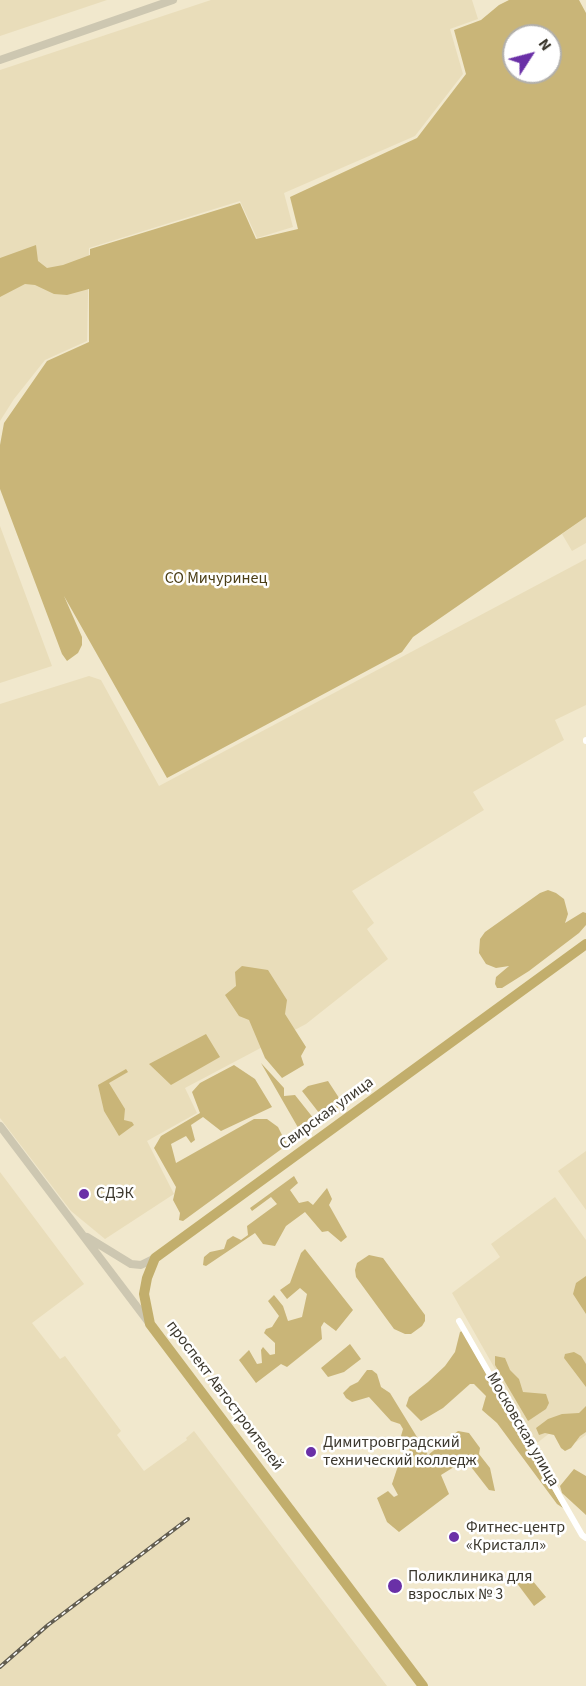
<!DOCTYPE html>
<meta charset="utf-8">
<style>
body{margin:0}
#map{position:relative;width:586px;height:1686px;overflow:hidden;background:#f1e8cd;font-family:"Source Sans 3",sans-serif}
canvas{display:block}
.north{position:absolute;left:502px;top:24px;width:60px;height:60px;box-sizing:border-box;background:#fff;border:2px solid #b1afab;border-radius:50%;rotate:54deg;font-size:16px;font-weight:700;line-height:24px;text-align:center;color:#3c382e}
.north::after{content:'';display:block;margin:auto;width:21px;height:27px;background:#6a30a7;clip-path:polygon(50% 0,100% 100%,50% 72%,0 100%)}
</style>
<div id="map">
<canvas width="586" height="1686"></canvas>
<div class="north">N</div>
</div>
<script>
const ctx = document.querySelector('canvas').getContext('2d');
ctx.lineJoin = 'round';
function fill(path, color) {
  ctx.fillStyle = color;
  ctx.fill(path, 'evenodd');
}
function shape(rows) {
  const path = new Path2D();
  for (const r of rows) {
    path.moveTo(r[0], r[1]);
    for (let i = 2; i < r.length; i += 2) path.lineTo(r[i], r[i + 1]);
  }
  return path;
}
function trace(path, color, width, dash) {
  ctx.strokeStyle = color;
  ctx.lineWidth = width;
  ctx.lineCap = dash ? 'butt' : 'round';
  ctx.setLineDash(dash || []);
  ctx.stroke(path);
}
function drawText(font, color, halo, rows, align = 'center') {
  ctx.font = font + ' "Source Sans 3",sans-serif';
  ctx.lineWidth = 5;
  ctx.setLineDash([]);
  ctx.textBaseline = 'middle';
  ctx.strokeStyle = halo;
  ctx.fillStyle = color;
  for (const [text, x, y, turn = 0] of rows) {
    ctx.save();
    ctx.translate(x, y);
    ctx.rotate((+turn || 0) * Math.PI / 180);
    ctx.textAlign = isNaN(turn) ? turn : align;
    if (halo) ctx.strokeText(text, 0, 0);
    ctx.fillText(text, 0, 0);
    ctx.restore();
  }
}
fill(shape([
 [0,0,107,0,0,36],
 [211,0,472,0,478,19,450,29,463,74,415,136,284,193,293,227,257,238,240,201,89,248,87,341,45,360,14,399,0,421,0,70],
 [586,517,586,543,572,551,562,534],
 [0,526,52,666,0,683],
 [586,559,586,705,555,720,564,740,473,792,484,810,352,891,374,923,367,929,388,959,306,1024,185,1088,197,1113,147,1141,174,1194,105,1239,71,1211,0,1118,0,704,89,676,101,680,159,786],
 [586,1151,586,1210,558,1171],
 [0,1172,84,1284,32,1323,60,1359,65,1356,121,1431,117,1435,144,1471,187,1440,186,1438,194,1431,387,1686,0,1686],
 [555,1197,586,1240,586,1435,569,1447,555,1429,537,1443,452,1293,500,1257,491,1244]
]), '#e9ddba');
fill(shape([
 [509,0,579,0,586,13,586,517,413,637,402,652,167,778,64,596,82,637,82,645,78,653,67,661,62,654,0,489,0,445,4,423,47,361,89,342,89,289,67,295,54,294,35,285,25,284,0,297,0,258,36,245,38,261,47,268,63,265,90,255,90,249,240,203,256,239,298,229,290,197,417,138,466,74,454,30,481,20,499,5],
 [514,36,550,36,550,72,514,72],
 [548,890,556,893,564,899,568,914,565,923,583,912,586,913,586,925,579,933,529,971,502,988,497,988,495,984,496,977,509,966,496,968,486,964,479,953,480,939,485,932,540,893],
 [242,966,268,970,287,1000,285,1014,306,1047,301,1056,304,1065,282,1078,265,1058,249,1020,239,1016,225,995,236,986,235,972],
 [206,1034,220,1057,171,1085,149,1064],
 [261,1063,284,1088,284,1096,295,1095,314,1119,314,1125,306,1131,300,1131],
 [234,1065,255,1079,272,1107,221,1131,203,1117,191,1125,195,1140,191,1143,186,1136,171,1144,176,1163,254,1119,267,1119,278,1127,287,1145,183,1221,179,1220,180,1213,173,1200,176,1187,154,1148,161,1136,200,1113,192,1092,200,1083],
 [126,1069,128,1072,109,1083,125,1109,124,1120,132,1122,134,1125,119,1136,104,1111,98,1085],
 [328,1081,343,1104,323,1118,302,1091,308,1086],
 [294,1176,298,1183,290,1190,299,1203,308,1201,313,1205,327,1188,332,1199,329,1205,347,1237,341,1242,328,1231,322,1232,305,1212,286,1226,275,1246,263,1244,255,1233,206,1266,203,1265,204,1257,210,1252,224,1249,227,1240,233,1236,241,1240,248,1235,247,1226,277,1204,271,1197,252,1211,250,1208],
 [305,1249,353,1310,336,1331,324,1322,321,1327,322,1339,287,1367,281,1364,256,1383,239,1360,249,1350,257,1364,262,1363,261,1350,263,1347,270,1355,275,1354,275,1343,264,1333,266,1329,272,1327,279,1316,268,1301,274,1295,283,1306,288,1321,302,1317,307,1294,300,1288,287,1299,280,1290,290,1283,301,1253],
 [369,1255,383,1258,425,1315,425,1321,422,1326,411,1334,405,1334,394,1329,356,1277,355,1270,357,1263],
 [586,1276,586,1314,573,1294,576,1283],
 [462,1331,563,1508,557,1504,497,1423,482,1410,486,1396,474,1384,470,1384,443,1408,421,1421,406,1406,409,1397,428,1382,445,1366,455,1352,460,1332],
 [350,1344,361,1359,344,1372,328,1377,321,1368],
 [574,1352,581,1356,586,1364,586,1387,564,1358,565,1354],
 [495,1356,505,1358,510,1370,519,1379,523,1392,546,1394,549,1403,546,1409,528,1421,495,1365],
 [367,1370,372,1370,377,1374,381,1387,390,1393,428,1455,458,1431,469,1433,480,1448,479,1454,490,1468,495,1491,489,1490,468,1463,462,1462,441,1475,449,1494,399,1532,387,1522,377,1498,388,1491,394,1497,398,1495,392,1484,398,1466,404,1465,411,1457,409,1448,401,1436,403,1429,400,1424,391,1421,369,1397,352,1402,346,1398,343,1393,350,1386,358,1382],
 [586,1406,586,1432,580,1436,571,1448,565,1451,561,1448,554,1435,545,1433,539,1435,536,1428,548,1419,562,1414,579,1413],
 [574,1469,586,1476,586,1515,562,1493,560,1486],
 [527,1574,546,1597,534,1606,516,1582]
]), '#c9b578');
trace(shape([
 [586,740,586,741],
 [459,1321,582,1535,586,1538]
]), '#fff', 6);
trace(shape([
 [0,60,173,0],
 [0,1126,150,1324],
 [87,1237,131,1264,141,1265,155,1258]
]), '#cdc7b1', 8);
trace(shape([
 [423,1686,150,1324,144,1294,147,1278,155,1258,586,944]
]), '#c2ae6c', 10);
const rail = shape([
 [0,1667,48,1625,188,1519]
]);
trace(rail, '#625d50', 4);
trace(rail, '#fff', 1.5, [4.5]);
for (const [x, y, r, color] of [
 [84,1194,6,"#6a30a7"],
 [311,1452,6,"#6a30a7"],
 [454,1537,6,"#6a30a7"],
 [395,1586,8,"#6a30a7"]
]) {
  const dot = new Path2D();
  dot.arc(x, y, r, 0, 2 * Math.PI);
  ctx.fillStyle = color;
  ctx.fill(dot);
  trace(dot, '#fff', 2);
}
drawText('16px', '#4b3e16', '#fff', [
 ["СО Мичуринец",216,579]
]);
drawText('16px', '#3c382e', '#fff', [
 ["Свирская улица",327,1114,-36],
 ["проспект Автостроителей",224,1396,53],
 ["Московская улица",522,1430,60]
]);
drawText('16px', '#3c382e', '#fff', [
 ["СДЭК",96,1194],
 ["Димитровградский",323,1443],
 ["технический колледж",323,1461],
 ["Фитнес-центр",466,1528],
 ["«Кристалл»",466,1546],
 ["Поликлиника для",408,1577],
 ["взрослых № 3",408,1595]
], 'left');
</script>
